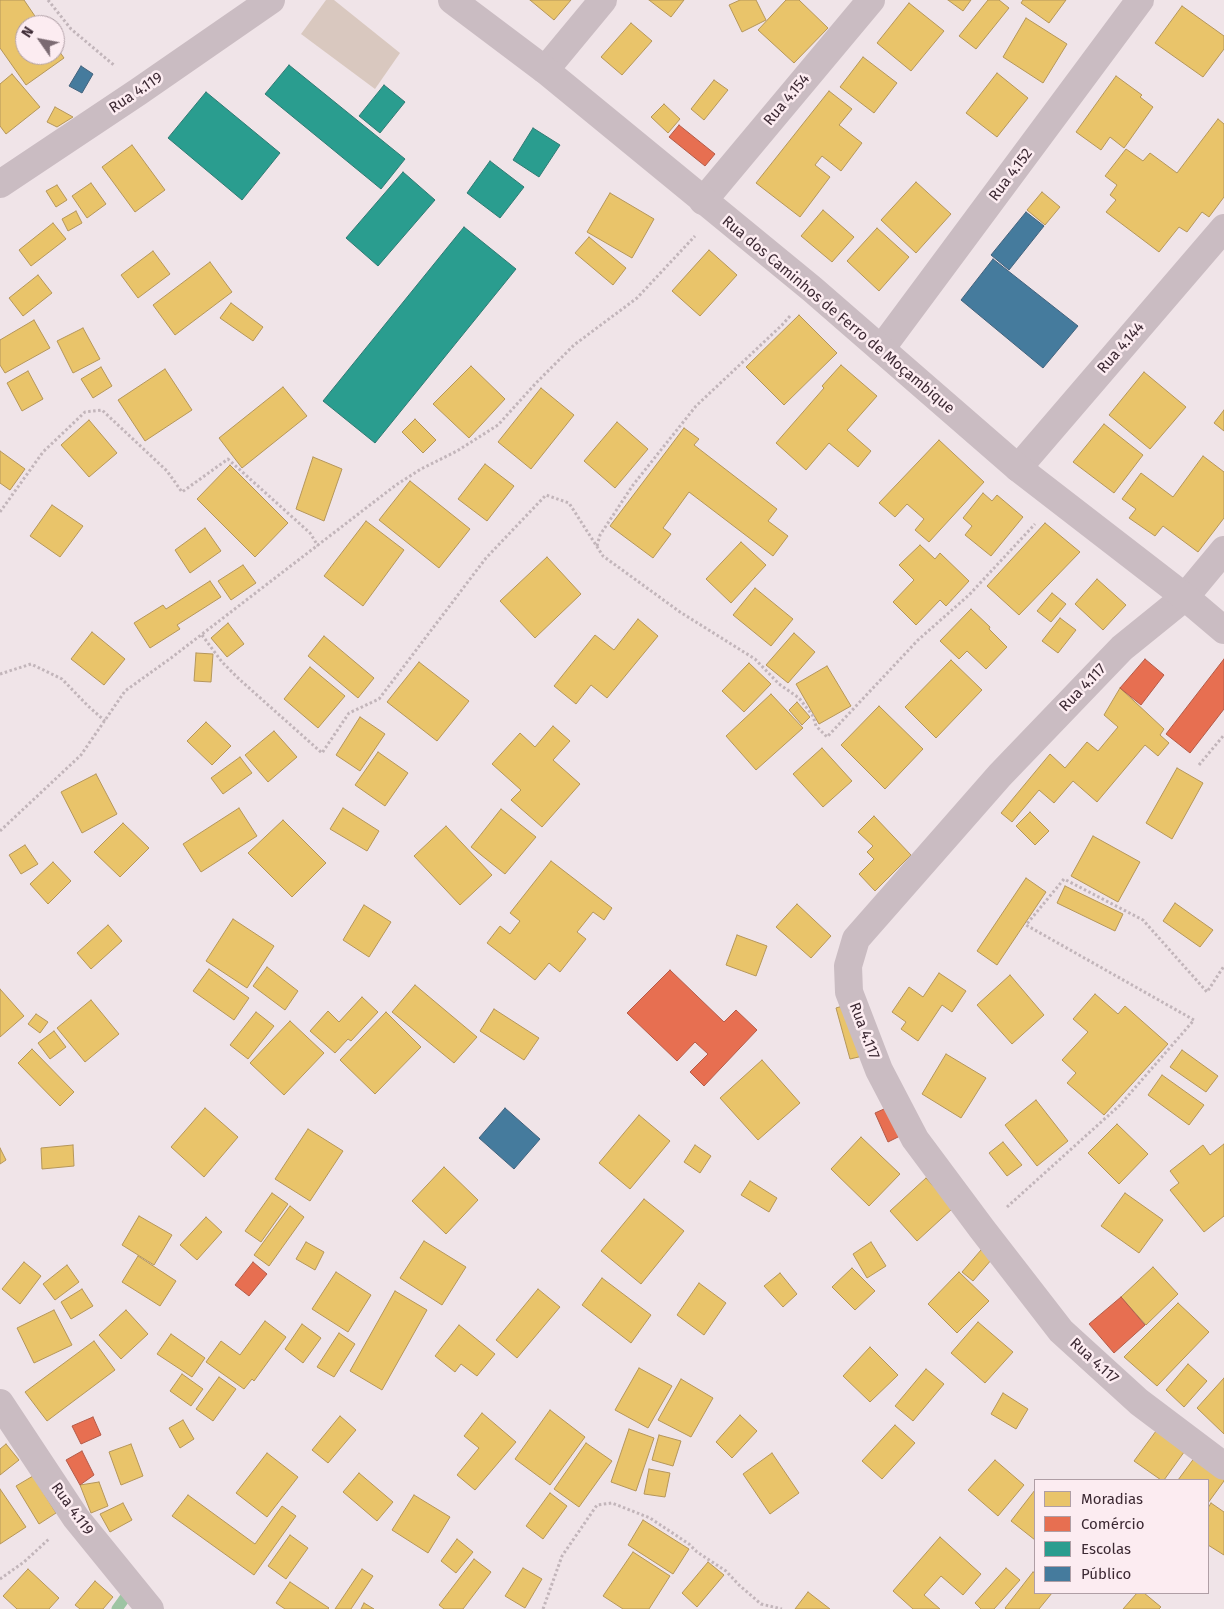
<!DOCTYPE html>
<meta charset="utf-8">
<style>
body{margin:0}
#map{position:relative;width:1224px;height:1609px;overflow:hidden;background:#f0e4e8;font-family:"Fira Sans",sans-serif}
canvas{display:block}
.legend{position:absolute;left:1034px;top:1479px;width:175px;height:115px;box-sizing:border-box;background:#fcecf1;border:1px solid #af9ea5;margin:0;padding:6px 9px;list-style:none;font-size:15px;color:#3c2933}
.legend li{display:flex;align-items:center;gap:10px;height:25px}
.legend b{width:25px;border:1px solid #af9ea5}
.north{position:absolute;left:15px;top:15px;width:50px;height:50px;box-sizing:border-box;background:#fcecf1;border:1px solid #af9ea5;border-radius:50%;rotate:303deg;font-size:14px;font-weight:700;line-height:20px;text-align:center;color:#3c2933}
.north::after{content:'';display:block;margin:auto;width:18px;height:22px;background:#7b6a72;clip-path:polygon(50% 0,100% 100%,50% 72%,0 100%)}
</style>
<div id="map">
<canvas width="1224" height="1609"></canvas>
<ul class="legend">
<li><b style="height:14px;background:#e9c46a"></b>Moradias</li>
<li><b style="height:14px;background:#e76f51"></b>Comércio</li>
<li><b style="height:14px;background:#2a9d8f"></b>Escolas</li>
<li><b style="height:14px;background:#457b9d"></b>Público</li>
</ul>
<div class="north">N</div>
</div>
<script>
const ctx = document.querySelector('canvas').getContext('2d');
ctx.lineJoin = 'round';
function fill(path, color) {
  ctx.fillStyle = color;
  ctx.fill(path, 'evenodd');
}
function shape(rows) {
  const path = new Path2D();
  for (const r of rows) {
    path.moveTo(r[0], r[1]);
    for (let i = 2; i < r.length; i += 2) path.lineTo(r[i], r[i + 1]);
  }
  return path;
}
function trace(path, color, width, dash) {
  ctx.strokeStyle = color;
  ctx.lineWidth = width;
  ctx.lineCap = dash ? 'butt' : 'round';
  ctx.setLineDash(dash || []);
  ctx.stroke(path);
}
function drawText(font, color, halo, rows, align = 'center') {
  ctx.font = font + ' "Fira Sans",sans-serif';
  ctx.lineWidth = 5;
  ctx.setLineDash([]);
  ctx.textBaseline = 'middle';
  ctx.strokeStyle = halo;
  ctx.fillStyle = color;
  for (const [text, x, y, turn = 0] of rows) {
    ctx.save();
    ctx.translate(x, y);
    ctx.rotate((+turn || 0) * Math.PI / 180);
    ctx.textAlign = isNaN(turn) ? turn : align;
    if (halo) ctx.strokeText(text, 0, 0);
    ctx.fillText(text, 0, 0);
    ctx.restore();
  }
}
fill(shape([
 [326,0,334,0,400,53,375,89,301,34]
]), '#d9c8bf');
const homes = shape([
 [0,0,24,0,41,25,25,25,25,55,55,55,55,45,64,58,26,85,0,48,0,0],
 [530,0,571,0,554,20,530,0],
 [649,0,684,0,671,17,649,0],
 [740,0,756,0,766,20,742,32,729,5,740,0],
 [786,0,799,0,828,28,794,63,758,30,786,0],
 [948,0,971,0,963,11,948,0],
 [988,0,999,0,1009,8,976,49,959,36,988,0],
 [1023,0,1066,0,1049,23,1021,3,1023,0],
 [909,3,944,31,911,71,877,43,909,3],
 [1182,6,1224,36,1224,49,1203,77,1155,43,1182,6],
 [1026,18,1067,44,1043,83,1003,57,1026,18],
 [631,23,652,41,622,75,601,57,631,23],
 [863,57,897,83,874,113,840,87,863,57],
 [997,73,1028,98,997,137,966,113,997,73],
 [12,74,40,107,6,134,0,126,0,84,12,74],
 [1116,76,1142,95,1140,97,1153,107,1124,148,1110,137,1101,150,1076,132,1116,76],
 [714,80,728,90,704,120,691,109,714,80],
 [829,91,852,109,839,125,862,143,841,171,822,156,815,165,830,177,800,217,756,183,829,91],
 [664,104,680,119,668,133,651,117,664,104],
 [55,107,73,117,57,127,47,122,55,107],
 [1218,119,1224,124,1224,197,1209,217,1202,212,1187,232,1179,227,1159,252,1106,212,1116,200,1110,195,1117,185,1105,176,1126,149,1143,161,1150,153,1177,173,1218,119],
 [132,145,165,190,135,212,102,167,132,145],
 [916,182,951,214,916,253,881,220,916,182],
 [91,183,106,204,87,218,72,196,91,183],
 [57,185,67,200,56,207,46,191,57,185],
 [1042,192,1060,207,1045,225,1027,210,1042,192],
 [610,193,654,219,632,258,587,232,610,193],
 [823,210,854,237,832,262,801,236,823,210],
 [76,211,82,223,68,231,62,219,76,211],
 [53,223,66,239,31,266,19,250,53,223],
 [877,228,909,257,879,291,847,261,877,228],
 [589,237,626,268,613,285,575,253,589,237],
 [709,250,737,275,700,316,672,291,709,250],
 [153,251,170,274,138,298,121,275,153,251],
 [210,262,232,292,175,335,153,305,210,262],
 [38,275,52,293,23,316,9,298,38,275],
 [231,303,263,327,253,341,220,318,231,303],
 [799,315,837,353,784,405,746,367,799,315],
 [34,320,50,348,5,373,0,365,0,340,34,320],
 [83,328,100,359,73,373,57,341,83,328],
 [841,365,877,396,847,430,871,451,858,467,829,443,806,470,776,443,824,388,822,386,841,365],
 [471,366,505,399,469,438,433,404,471,366],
 [101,367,112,386,93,398,81,379,101,367],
 [165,369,192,410,145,441,118,400,165,369],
 [28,371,43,399,22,411,7,383,28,371],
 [1144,372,1186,407,1150,449,1109,415,1144,372],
 [283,387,307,416,242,468,219,438,283,387],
 [541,388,574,415,531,469,498,442,541,388],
 [1224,410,1224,431,1214,423,1224,410],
 [415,419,436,440,423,453,402,432,415,419],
 [89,420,117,453,89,477,61,445,89,420],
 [617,422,648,449,615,488,584,461,617,422],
 [1104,424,1143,455,1114,493,1073,462,1104,424],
 [684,428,699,439,694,445,777,509,768,521,788,536,773,556,689,492,663,528,671,534,653,558,610,526,684,428],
 [939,440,984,482,929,542,915,530,924,519,907,504,895,517,879,503,939,440],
 [0,451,25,469,10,490,0,483,0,451],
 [1203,456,1224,472,1224,518,1198,552,1163,526,1155,536,1129,518,1136,509,1122,499,1141,473,1173,497,1203,456],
 [313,457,342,469,324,521,296,509,313,457],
 [485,464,514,486,487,521,458,499,485,464],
 [230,465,288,523,255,557,197,499,230,465],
 [410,481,470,529,439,568,379,520,410,481],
 [983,493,992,501,997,495,1023,517,991,556,965,535,972,526,963,518,983,493],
 [52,505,83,526,60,557,30,536,52,505],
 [366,521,404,550,363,606,324,576,366,521],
 [1045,523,1080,552,1019,615,987,586,1045,523],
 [205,528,221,551,190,573,175,550,205,528],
 [741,542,766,565,731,603,706,579,741,542],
 [920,545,935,559,940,553,969,581,946,606,940,600,916,625,893,602,914,580,899,565,920,545],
 [547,557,581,594,535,638,500,601,547,557],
 [243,565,256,583,231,600,218,581,243,565],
 [1097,579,1126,605,1103,630,1075,604,1097,579],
 [210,581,221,597,177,625,180,629,150,648,134,623,163,605,166,609,210,581],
 [755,588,793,619,771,646,733,615,755,588],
 [1052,593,1066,604,1051,622,1037,611,1052,593],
 [971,609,990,627,989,629,1007,647,986,669,967,651,959,659,940,641,971,609],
 [1060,618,1076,630,1058,653,1042,641,1060,618],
 [638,619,658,636,607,698,591,685,576,704,554,686,595,635,614,650,638,619],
 [228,623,244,644,227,657,211,638,228,623],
 [92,632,125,659,104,685,71,659,92,632],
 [794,633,815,652,788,683,766,665,794,633],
 [324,636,374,678,358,698,308,656,324,636],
 [196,653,213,654,211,682,194,681,196,653],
 [951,660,982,690,936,738,905,707,951,660],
 [419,662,469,701,437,741,387,702,419,662],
 [749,663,771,684,744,712,722,691,749,663],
 [827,666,851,706,819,724,796,684,827,666],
 [310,667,345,696,318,728,284,699,310,667],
 [1120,688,1164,729,1160,735,1169,743,1158,756,1145,745,1097,802,1073,781,1054,803,1039,790,1012,822,1001,813,1050,754,1065,768,1087,742,1098,751,1118,727,1104,715,1120,688],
 [771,694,803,728,756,770,726,736,771,694],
 [797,702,810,717,802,725,789,710,797,702],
 [879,706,923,749,885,789,841,745,879,706],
 [360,717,385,734,360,771,336,755,360,717],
 [206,722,231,746,212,765,187,741,206,722],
 [553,726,570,741,553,760,580,784,542,827,511,800,521,790,492,764,520,733,535,747,553,726],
 [274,731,297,757,268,782,245,755,274,731],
 [822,748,852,781,823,807,793,774,822,748],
 [378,752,408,773,385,806,355,785,378,752],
 [240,757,252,773,223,794,211,778,240,757],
 [1177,768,1203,783,1172,839,1146,823,1177,768],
 [96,774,117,814,82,833,61,792,96,774],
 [239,808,257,836,201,872,183,844,239,808],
 [343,808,379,831,367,851,330,829,343,808],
 [501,809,536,837,505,874,471,847,501,809],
 [1030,812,1049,831,1035,845,1016,826,1030,812],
 [874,816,911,855,875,891,859,874,874,859,867,852,873,846,858,832,874,816],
 [283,820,326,863,292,897,248,853,283,820],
 [123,823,149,848,120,877,94,852,123,823],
 [446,826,492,875,460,905,414,856,446,826],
 [1093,836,1140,862,1118,902,1071,876,1093,836],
 [25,845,38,864,21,874,9,855,25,845],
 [551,861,612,908,604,920,593,912,577,932,586,939,560,972,549,963,535,980,487,943,500,926,510,934,520,921,510,913,551,861],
 [53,862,71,881,48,904,30,884,53,862],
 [1026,878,1046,892,997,965,977,951,1026,878],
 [1065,886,1123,914,1115,931,1057,903,1065,886],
 [1175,903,1213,930,1200,947,1163,921,1175,903],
 [797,904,831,936,811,958,776,927,797,904],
 [364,905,391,922,369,957,343,940,364,905],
 [233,919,274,946,247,988,206,961,233,919],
 [108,925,122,941,91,969,77,953,108,925],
 [737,935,767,946,756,976,726,965,737,935],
 [267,967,298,991,285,1010,253,986,267,967],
 [209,969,249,998,234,1020,193,991,209,969],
 [939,973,966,991,952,1012,942,1005,918,1041,901,1029,906,1022,892,1012,909,987,923,997,939,973],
 [1010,975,1044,1015,1012,1044,977,1005,1010,975],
 [415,985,477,1037,454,1063,392,1012,415,985],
 [0,989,24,1016,0,1037,0,989],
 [1095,994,1118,1014,1125,1006,1168,1044,1104,1115,1067,1083,1076,1073,1062,1060,1088,1032,1073,1019,1095,994],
 [362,997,378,1012,351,1041,348,1039,335,1053,310,1031,328,1011,339,1022,362,997],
 [91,1000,119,1034,85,1062,57,1028,91,1000],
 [849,1004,863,1056,850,1059,836,1008,849,1004],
 [494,1009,539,1038,524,1060,480,1031,494,1009],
 [256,1012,274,1026,248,1059,230,1045,256,1012],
 [386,1012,421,1047,375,1094,340,1060,386,1012],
 [36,1014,48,1022,40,1033,28,1024,36,1014],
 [290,1021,324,1053,284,1095,250,1063,290,1021],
 [54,1031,66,1047,50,1059,38,1043,54,1031],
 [32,1049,74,1092,60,1106,18,1063,32,1049],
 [1182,1050,1218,1076,1206,1092,1170,1067,1182,1050],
 [946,1054,986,1078,961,1118,922,1094,946,1054],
 [762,1060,800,1103,758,1140,720,1098,762,1060],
 [1162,1075,1204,1105,1189,1125,1148,1095,1162,1075],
 [1036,1100,1068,1141,1037,1166,1005,1125,1036,1100],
 [205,1108,238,1137,204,1177,171,1147,205,1108],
 [639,1115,670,1141,630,1189,599,1163,639,1115],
 [1117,1124,1148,1154,1119,1184,1088,1153,1117,1124],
 [308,1129,343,1151,310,1201,275,1179,308,1129],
 [861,1137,900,1174,869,1206,831,1169,861,1137],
 [1003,1142,1022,1165,1007,1176,989,1153,1003,1142],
 [1224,1144,1224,1216,1204,1232,1170,1190,1179,1183,1170,1171,1203,1145,1210,1155,1224,1144],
 [73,1145,74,1166,42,1169,41,1148,73,1145],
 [695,1145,711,1156,700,1173,684,1162,695,1145],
 [0,1148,6,1160,0,1164,0,1148],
 [444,1167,478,1200,446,1234,412,1201,444,1167],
 [926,1178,953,1208,917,1241,890,1211,926,1178],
 [750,1181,777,1198,769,1212,741,1195,750,1181],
 [272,1193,288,1204,261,1242,245,1231,272,1193],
 [1125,1193,1163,1220,1139,1253,1101,1226,1125,1193],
 [644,1199,684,1231,641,1284,601,1251,644,1199],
 [290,1206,304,1217,269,1266,254,1255,290,1206],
 [139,1216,172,1235,154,1265,122,1245,139,1216],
 [206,1217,222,1232,197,1260,180,1245,206,1217],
 [424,1241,466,1267,442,1305,400,1278,424,1241],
 [306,1242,324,1252,315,1270,296,1259,306,1242],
 [871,1242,886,1266,867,1278,853,1254,871,1242],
 [981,1250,992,1259,973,1281,962,1272,981,1250],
 [138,1256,176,1281,160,1306,122,1282,138,1256],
 [24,1262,41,1276,20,1304,2,1289,24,1262],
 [67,1265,79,1282,55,1300,43,1284,67,1265],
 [1153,1267,1178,1294,1146,1325,1121,1297,1153,1267],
 [852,1268,875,1291,855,1310,832,1287,852,1268],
 [336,1272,371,1295,348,1332,312,1309,336,1272],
 [959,1272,989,1301,957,1333,928,1304,959,1272],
 [780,1273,797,1294,783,1307,764,1286,780,1273],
 [602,1278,651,1315,631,1343,582,1305,602,1278],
 [699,1283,726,1303,704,1335,677,1315,699,1283],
 [82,1289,93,1306,71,1319,61,1302,82,1289],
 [538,1289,560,1307,517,1358,496,1340,538,1289],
 [395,1291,427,1310,382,1390,350,1371,395,1291],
 [1178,1303,1209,1332,1157,1386,1124,1357,1178,1303],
 [54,1310,72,1345,34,1363,17,1328,54,1310],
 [126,1310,148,1334,121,1359,99,1335,126,1310],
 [265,1321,286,1337,254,1381,252,1379,244,1389,206,1362,221,1341,240,1355,265,1321],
 [978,1322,1013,1352,985,1383,951,1353,978,1322],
 [302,1324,321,1338,303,1363,285,1349,302,1324],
 [459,1325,495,1354,477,1376,461,1364,455,1372,435,1356,459,1325],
 [339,1333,355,1344,334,1377,317,1367,339,1333],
 [171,1334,205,1358,192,1377,157,1354,171,1334],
 [94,1341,115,1370,47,1421,25,1392,94,1341],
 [870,1347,898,1375,870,1402,843,1376,870,1347],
 [1188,1364,1207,1381,1184,1407,1166,1390,1188,1364],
 [639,1368,672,1386,648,1428,615,1410,639,1368],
 [926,1369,944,1384,913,1421,895,1406,926,1369],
 [182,1374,203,1389,191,1406,170,1391,182,1374],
 [219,1377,236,1389,213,1421,196,1409,219,1377],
 [1224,1378,1224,1434,1197,1408,1224,1378],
 [681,1379,713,1398,691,1437,658,1420,681,1379],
 [1003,1393,1028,1409,1016,1429,991,1414,1003,1393],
 [550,1410,585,1437,550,1485,515,1459,550,1410],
 [482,1413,516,1442,475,1490,457,1475,479,1448,464,1436,482,1413],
 [740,1415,757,1431,732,1458,716,1442,740,1415],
 [340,1416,356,1430,328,1463,312,1450,340,1416],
 [183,1420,194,1439,180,1448,169,1428,183,1420],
 [895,1425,915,1443,882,1479,862,1461,895,1425],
 [1159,1427,1187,1448,1164,1480,1161,1480,1134,1461,1159,1427],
 [629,1429,654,1438,636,1491,611,1482,629,1429],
 [659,1435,681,1441,673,1466,652,1460,659,1435],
 [586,1443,612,1461,579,1507,554,1489,586,1443],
 [6,1444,19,1460,0,1475,0,1449,6,1444],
 [131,1444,143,1476,121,1485,109,1452,131,1444],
 [267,1453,298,1477,267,1517,236,1493,267,1453],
 [772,1453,799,1493,770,1514,743,1474,772,1453],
 [1195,1457,1224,1479,1224,1481,1208,1503,1208,1480,1178,1480,1195,1457],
 [995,1460,1024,1485,998,1516,968,1490,995,1460],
 [649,1469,670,1473,665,1497,644,1494,649,1469],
 [359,1473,393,1502,377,1521,343,1492,359,1473],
 [33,1476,56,1513,39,1524,16,1486,33,1476],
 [99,1482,108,1506,91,1513,80,1485,99,1482],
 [0,1489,26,1527,0,1544,0,1489],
 [1035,1490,1035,1540,1011,1521,1035,1490],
 [550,1493,567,1506,543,1539,526,1526,550,1493],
 [188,1495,255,1544,282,1506,296,1516,254,1575,172,1516,188,1495],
 [414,1495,450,1517,428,1553,392,1530,414,1495],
 [123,1503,132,1520,110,1532,100,1514,123,1503],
 [1211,1503,1224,1512,1224,1555,1208,1545,1208,1508,1211,1503],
 [643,1520,689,1549,673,1574,628,1545,643,1520],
 [290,1535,308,1548,286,1579,268,1566,290,1535],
 [940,1537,981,1574,963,1595,941,1576,924,1595,940,1609,913,1609,893,1591,940,1537],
 [457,1539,473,1552,456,1573,441,1561,457,1539],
 [633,1552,670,1576,649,1609,623,1609,603,1596,633,1552],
 [474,1559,491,1572,463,1609,444,1609,439,1605,474,1559],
 [708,1562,724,1575,697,1607,682,1593,708,1562],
 [523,1568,542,1579,525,1608,505,1596,523,1568],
 [1006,1568,1020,1580,994,1609,981,1609,975,1603,1006,1568],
 [28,1569,59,1598,49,1609,17,1609,3,1596,28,1569],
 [362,1569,373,1576,351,1609,335,1609,362,1569],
 [1033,1572,1035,1573,1035,1593,1052,1593,1039,1609,1006,1609,1005,1608,1033,1572],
 [95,1581,113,1597,103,1609,80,1609,75,1605,95,1581],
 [290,1582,329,1608,328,1609,285,1609,276,1603,290,1582],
 [808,1592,830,1609,795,1609,808,1592],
 [1137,1593,1144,1593,1161,1607,1159,1609,1123,1609,1137,1593],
 [364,1603,374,1609,361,1609,364,1603]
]);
fill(homes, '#e9c46a');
trace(homes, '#b5965a', 1);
const shops = shape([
 [679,125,715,154,705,166,669,137,679,125],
 [1145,659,1164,675,1141,705,1120,688,1145,659],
 [1224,659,1224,709,1190,753,1166,734,1224,659],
 [670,970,724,1022,736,1010,757,1030,704,1086,690,1072,708,1054,695,1042,677,1061,627,1013,670,970],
 [893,1105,906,1133,888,1142,875,1113,893,1105],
 [253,1262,267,1274,249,1296,235,1285,253,1262],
 [1121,1297,1145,1325,1114,1353,1089,1324,1121,1297],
 [93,1417,101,1435,81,1444,72,1426,93,1417],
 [82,1451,94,1475,80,1485,66,1460,82,1451]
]);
fill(shops, '#e76f51');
trace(shops, '#b45a48', 1);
const schools = shape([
 [289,65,405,159,381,189,265,94,289,65],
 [384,85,405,102,380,133,359,116,384,85],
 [206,92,280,153,242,200,168,138,206,92],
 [533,128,560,145,539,177,513,160,533,128],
 [490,161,524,187,500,218,467,193,490,161],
 [403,172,435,200,378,266,346,238,403,172],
 [464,227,516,269,375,443,323,401,464,227]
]);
fill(schools, '#2a9d8f');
trace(schools, '#2f7a73', 1);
const public = shape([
 [81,66,93,74,82,93,69,86,81,66],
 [1026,212,1044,226,1009,270,991,255,1026,212],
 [993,259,1078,326,1043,368,961,300,993,259],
 [505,1108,540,1139,514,1169,479,1138,505,1108]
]);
fill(public, '#457b9d');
trace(public, '#42627d', 1);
trace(shape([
 [117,1609,132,1588]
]), '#9dc4a3', 11);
trace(shape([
 [48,0,71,29,115,66],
 [0,512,43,452,85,412,102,410,167,471,182,492,228,459,310,533,318,546],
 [597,546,600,535,633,485,696,406,782,325,790,316],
 [202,635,222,662,239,679,322,753,349,713,379,699,486,558,546,495,569,503,603,556,680,612,755,659,779,684,799,698,813,716,816,726,827,737,918,640,969,595,1035,524],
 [0,674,31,664,62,679,88,706,105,721],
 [1199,765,1224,735],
 [0,831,81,755,125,691,171,658,396,485,421,469,457,451,498,425,536,383,574,345,637,298,695,236],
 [1007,1207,1120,1105,1194,1020,1026,925,1064,879,1143,920,1207,992,1224,966],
 [0,1579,24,1562,50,1538],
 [543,1609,562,1556,597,1505,612,1503,650,1518,689,1544,697,1552,726,1571,739,1585,761,1604,782,1609]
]), '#c2b5ba', 3, [2.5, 2.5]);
trace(shape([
 [545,70,603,0],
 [0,184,138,92,271,0],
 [703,201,871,0],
 [881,349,1140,0],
 [1018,468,1224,228],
 [1224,550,1185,597,1122,648,1000,775,856,939,848,966,849,992,879,1070,915,1139,982,1229,1061,1331,1139,1402,1224,1466],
 [0,1403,76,1518,150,1609]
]), '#cabcc2', 28);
trace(shape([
 [452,0,545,70,812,289,1018,468,1185,597,1224,630]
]), '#cabcc2', 28);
drawText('15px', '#3c2933', '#fcecf1', [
 ["Rua 4.119",136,93,-34],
 ["Rua 4.154",787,100,-50],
 ["Rua 4.152",1011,175,-53],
 ["Rua dos Caminhos de Ferro de Moçambique",838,315,40],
 ["Rua 4.144",1121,348,-49],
 ["Rua 4.117",1083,688,-46],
 ["Rua 4.117",864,1031,69],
 ["Rua 4.117",1094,1361,42],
 ["Rua 4.119",72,1509,54]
]);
</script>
